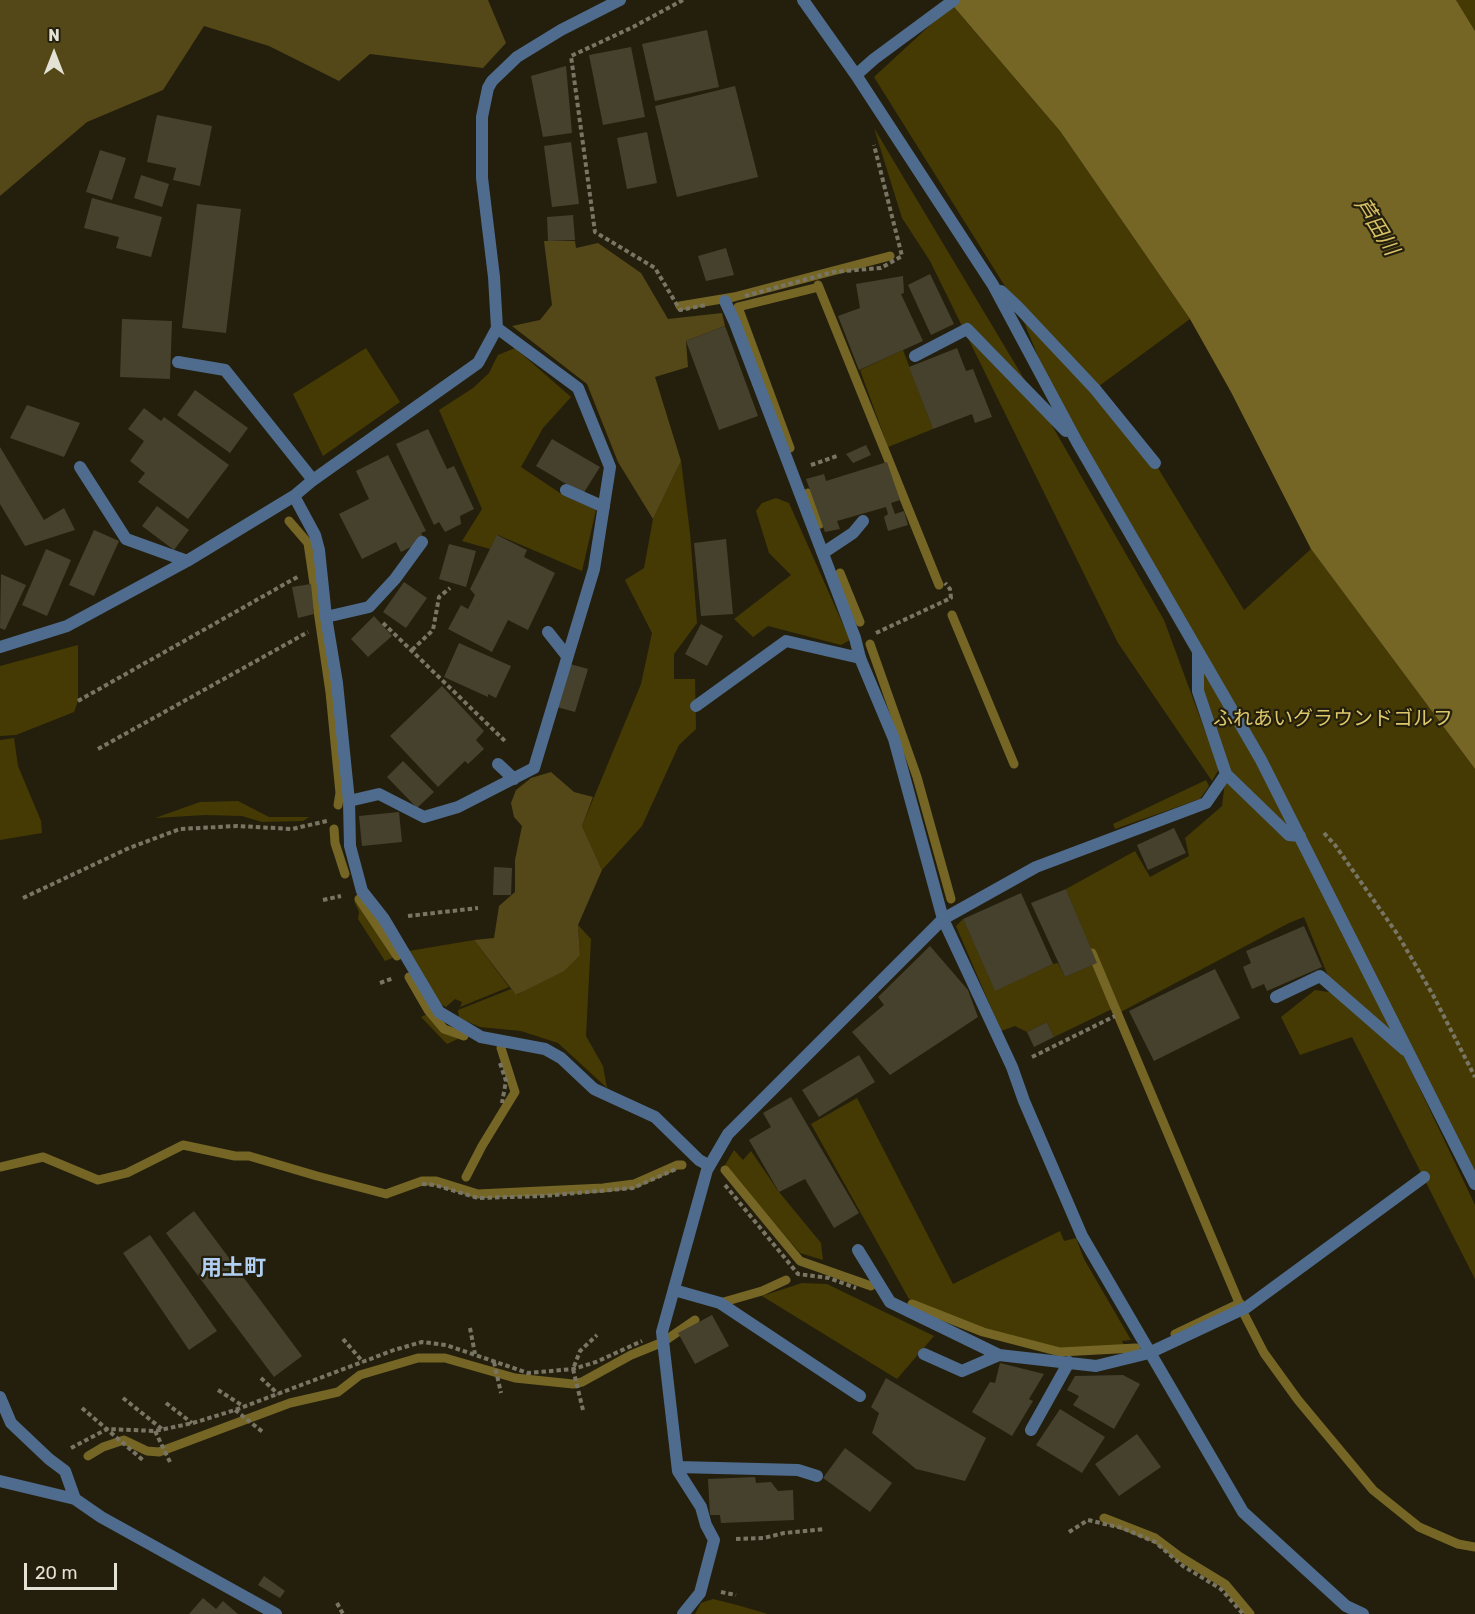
<!DOCTYPE html>
<meta charset="utf-8">
<style>
body{margin:0}
#map{position:relative;width:1475px;height:1614px;overflow:hidden;background:#241f0c;font-family:Rubik,sans-serif}
canvas{display:block}
.north{position:absolute;left:24px;top:24px;width:60px;height:60px;-webkit-text-stroke:4px #241f0c;paint-order:stroke;rotate:0deg;font-size:16px;font-weight:700;line-height:24px;text-align:center;color:#e4e1d5}
.north::after{content:'';display:block;margin:auto;width:21px;height:27px;background:#e4e1d5;clip-path:polygon(50% 0,100% 100%,50% 72%,0 100%)}
.scale{position:absolute;left:24px;top:1563px;width:93px;height:27px;box-sizing:border-box;border:3px solid #e4e1d5;border-top:0;padding-left:8px;font-size:18px;line-height:21px;white-space:nowrap;color:#e4e1d5;-webkit-text-stroke:4px #241f0c;paint-order:stroke}
</style>
<div id="map">
<canvas width="1475" height="1614"></canvas>
<div class="north">N</div>
<div class="scale">20 m</div>
</div>
<script>
const ctx = document.querySelector('canvas').getContext('2d');
ctx.lineJoin = 'round';
function fill(path, color) {
  ctx.fillStyle = color;
  ctx.fill(path, 'evenodd');
}
function shape(rows) {
  const path = new Path2D();
  for (const r of rows) {
    path.moveTo(r[0], r[1]);
    for (let i = 2; i < r.length; i += 2) path.lineTo(r[i], r[i + 1]);
  }
  return path;
}
function trace(path, color, width, dash) {
  ctx.strokeStyle = color;
  ctx.lineWidth = width;
  ctx.lineCap = dash ? 'butt' : 'round';
  ctx.setLineDash(dash || []);
  ctx.stroke(path);
}
function drawText(font, color, halo, rows, align = 'center') {
  ctx.font = font + ' Rubik,"Noto Sans JP",sans-serif';
  ctx.lineWidth = 4.5;
  ctx.setLineDash([]);
  ctx.textBaseline = 'middle';
  ctx.strokeStyle = halo;
  ctx.fillStyle = color;
  for (const [text, x, y, turn = 0] of rows) {
    ctx.save();
    ctx.translate(x, y);
    ctx.rotate((+turn || 0) * Math.PI / 180);
    ctx.textAlign = isNaN(turn) ? turn : align;
    if (halo) ctx.strokeText(text, 0, 0);
    ctx.fillText(text, 0, 0);
    ctx.restore();
  }
}
fill(shape([
 [1456,0,1475,0,1475,31],
 [952,5,1060,131,1190,319,1095,389,1155,463,1244,610,1311,549,1475,769,1475,1178,1316,870,1475,1205,1475,1279,1352,1037,1300,1055,1281,1017,1315,990,1335,993,1304,917,1289,923,1117,1014,1066,889,1135,851,1150,877,1189,856,1185,838,1222,806,1226,774,1198,691,1198,652,1064,421,1018,307,874,77],
 [874,128,1054,429,1164,620,1219,769,1212,781,1118,643,930,261,902,218],
 [366,348,400,402,323,456,293,394],
 [515,348,571,397,543,428,521,467,563,495,596,510,582,571,498,535,490,549,462,541,482,509,439,410,473,388,489,373,498,355],
 [903,350,933,429,888,447,860,370],
 [681,461,690,533,697,623,674,654,674,679,695,679,696,729,679,745,642,826,602,870,582,826,641,684,652,633,625,580,644,568,653,519],
 [776,498,789,503,850,640,841,645,768,626,753,637,734,619,791,575,769,553,756,511,762,503],
 [78,645,78,701,74,712,16,735,0,736,0,666],
 [14,738,18,766,41,821,42,833,0,840,0,740],
 [1206,780,1209,786,1200,799,1115,829,1113,824],
 [238,801,269,817,309,817,303,821,262,822,242,816,205,815,155,818,200,802],
 [359,899,397,956,385,961,358,919,359,912,354,901],
 [963,919,995,990,1053,964,1058,963,1065,977,1094,964,1112,1009,1054,1037,1047,1022,1027,1032,1015,1026,1001,1031,956,926],
 [578,925,591,939,586,1036,603,1066,607,1088,558,1043,521,1031,480,1027,459,1018,458,1010,511,989,517,995,580,955],
 [474,940,509,987,460,1007,462,1002,455,999,446,1007,440,1004,409,951],
 [430,1013,444,1029,464,1036,447,1044,421,1017],
 [857,1098,953,1284,1060,1231,1064,1241,1076,1238,1084,1259,1131,1340,1122,1341,1125,1347,1059,1349,986,1330,909,1299,811,1124],
 [734,1150,743,1160,751,1151,779,1192,821,1243,823,1260,800,1253,725,1165],
 [802,1283,827,1284,934,1336,897,1379,762,1296],
 [713,1599,737,1605,768,1614,695,1614,701,1603]
]), '#453a04');
fill(shape([
 [0,0,488,0,506,43,483,68,370,54,339,81,269,46,204,26,163,90,87,122,0,196],
 [544,241,575,241,576,248,598,243,641,273,668,319,722,313,725,326,686,341,688,367,655,377,681,461,653,519,618,462,587,384,512,326,540,320,552,305],
 [551,772,574,792,593,797,582,826,602,870,578,925,580,955,564,971,516,995,474,940,494,938,499,906,515,892,515,860,522,826,514,817,511,803,516,790,531,778]
]), '#544818');
fill(shape([
 [948,0,1456,0,1475,31,1475,769,1311,549,1231,392,1190,319,1060,131]
]), '#756626');
trace(shape([
 [818,285,939,585],
 [680,306,734,297,890,256],
 [790,448,738,307,819,287],
 [808,493,820,524],
 [289,521,308,543,330,692,340,793,338,805],
 [840,573,860,622],
 [952,615,1014,764],
 [870,644,917,777,951,899],
 [334,829,335,843,345,874],
 [359,899,397,956],
 [1092,953,1240,1305],
 [409,977,428,1010,444,1029,464,1036],
 [0,1167,43,1157,98,1180,127,1173,183,1145,235,1156,249,1156,317,1176,386,1194,422,1181,436,1181,478,1194,603,1188,634,1184,677,1165,682,1165],
 [725,1170,800,1261,871,1286],
 [466,1177,482,1146,515,1092,501,1048],
 [720,1303,762,1291,786,1280],
 [912,1304,983,1332,1060,1352,1136,1348],
 [1244,1314,1264,1353,1298,1400,1373,1490,1419,1527,1458,1544,1475,1547],
 [1175,1334,1240,1303],
 [88,1456,103,1447,124,1440,147,1451,159,1452,290,1403,338,1392,360,1375,418,1358,445,1358,515,1378,573,1384,582,1382,631,1355,663,1342,695,1320],
 [1104,1518,1155,1538,1179,1556,1225,1584,1250,1614]
]), '#756626', 9);
fill(shape([
 [707,30,719,87,655,101,642,44],
 [631,47,645,117,603,125,589,55],
 [566,66,572,133,543,137,531,76],
 [735,86,758,177,677,197,655,106],
 [157,115,212,126,200,186,173,180,176,168,147,162],
 [647,132,657,183,627,189,617,138],
 [571,142,579,204,552,207,544,146],
 [100,150,126,158,112,200,86,192],
 [141,175,169,184,162,207,134,198],
 [92,198,162,217,151,257,116,248,119,237,84,228],
 [197,204,241,209,226,333,182,328],
 [573,215,575,240,548,241,547,217],
 [726,248,734,275,706,281,698,256],
 [930,274,954,324,931,335,908,285],
 [903,276,904,293,901,294,923,341,859,370,838,316,860,308,856,284],
 [122,319,172,321,170,379,120,377],
 [725,326,758,416,719,430,686,341],
 [957,348,966,371,973,369,992,417,975,423,972,414,933,429,909,367],
 [195,390,248,428,230,453,177,415],
 [27,405,80,423,64,457,10,438],
 [144,408,161,421,164,417,229,465,188,519,138,482,145,473,130,461,144,441,128,429],
 [428,429,447,469,454,466,474,509,460,516,461,524,445,532,439,522,434,525,396,444],
 [552,439,600,467,583,494,536,466],
 [866,445,871,455,853,463,846,454],
 [0,447,44,520,64,508,75,530,25,546,0,504],
 [388,455,426,531,421,533,425,540,401,552,396,542,362,559,339,514,369,499,356,471],
 [887,462,900,500,891,503,895,514,904,511,908,525,888,531,884,517,888,514,886,507,837,521,840,529,825,532,806,479,824,474,826,481],
 [157,506,189,530,174,550,142,526],
 [94,530,119,541,94,596,69,585],
 [497,535,527,550,524,557,555,573,528,630,508,620,492,652,448,629,461,605,468,609,475,595,470,589],
 [726,539,733,614,701,616,694,543],
 [449,544,476,551,466,587,439,579],
 [46,549,71,560,47,616,22,605],
 [1,574,26,585,5,630,0,628],
 [404,582,427,598,406,628,383,612],
 [311,584,314,614,298,618,292,587],
 [374,616,392,636,368,657,351,639],
 [701,624,723,636,707,666,685,654],
 [459,643,511,666,496,698,488,694,488,697,444,677],
 [570,664,588,669,575,712,557,707],
 [442,686,484,731,476,740,484,749,468,764,465,761,438,787,390,736],
 [403,761,434,792,417,808,387,777],
 [399,812,402,842,362,846,359,816],
 [1174,828,1186,853,1148,870,1137,845],
 [494,867,512,868,511,895,493,895],
 [1066,889,1097,963,1065,977,1031,903],
 [1021,893,1053,964,995,991,963,919],
 [1304,926,1322,967,1267,991,1264,984,1252,989,1243,967,1251,963,1246,951],
 [930,946,968,990,978,1017,890,1075,852,1032,884,1005,878,997],
 [1215,969,1240,1018,1154,1061,1129,1011],
 [1047,1022,1054,1037,1034,1047,1027,1032],
 [859,1055,875,1082,819,1117,802,1090],
 [791,1097,859,1213,834,1228,805,1179,779,1192,749,1140,771,1127,763,1113],
 [194,1211,302,1356,274,1377,166,1233],
 [150,1235,217,1331,189,1350,123,1253],
 [712,1315,729,1346,695,1364,678,1333],
 [1000,1363,1044,1374,1029,1399,1033,1401,1012,1436,972,1412,990,1382,995,1383],
 [1123,1375,1140,1384,1114,1429,1073,1405,1079,1396,1067,1390,1075,1376],
 [886,1378,986,1438,965,1481,916,1469,872,1433,879,1413,871,1407],
 [1060,1409,1105,1437,1082,1473,1036,1445],
 [1137,1434,1161,1467,1119,1496,1095,1464],
 [845,1448,892,1483,870,1512,823,1478],
 [755,1477,756,1483,771,1482,778,1491,793,1490,794,1520,721,1523,720,1515,710,1515,708,1479],
 [264,1576,285,1591,280,1598,258,1585],
 [203,1598,216,1609,223,1601,238,1614,189,1614]
]), '#46412d');
trace(shape([
 [683,0,633,27,571,56,595,232,655,268,680,310,706,305],
 [745,296,833,272,881,268,902,256,874,145],
 [811,465,837,456],
 [383,623,507,743],
 [876,633,951,598,950,589,945,583],
 [412,650,433,630,439,597,450,588],
 [78,701,299,576],
 [98,749,308,632],
 [1324,833,1335,845,1398,935,1433,995,1475,1077],
 [23,898,129,848,180,829,237,826,292,829,327,821],
 [323,900,341,896],
 [408,916,478,908],
 [380,983,394,978],
 [1032,1057,1115,1016],
 [500,1063,506,1081,502,1103],
 [422,1184,435,1185,478,1198,543,1196,633,1188,676,1169],
 [725,1185,798,1274,829,1278,856,1288],
 [470,1328,475,1354],
 [343,1339,363,1362],
 [494,1362,501,1393],
 [261,1378,278,1394],
 [218,1390,243,1406],
 [123,1398,162,1429],
 [166,1403,192,1423],
 [82,1408,144,1461],
 [235,1410,264,1433],
 [583,1410,573,1369,580,1351,597,1335],
 [155,1431,170,1462],
 [71,1448,107,1429,155,1431,193,1423,235,1410,394,1350,422,1342,446,1345,528,1373,573,1369,596,1362,642,1341],
 [1069,1532,1088,1520,1122,1528,1155,1542,1183,1566,1221,1589,1243,1614],
 [736,1539,764,1538,784,1533,825,1529],
 [721,1592,736,1595],
 [337,1603,343,1614]
]), '#797565', 4, [4.5, 3]);
trace(shape([
 [178,362,225,370,313,480],
 [696,706,786,641,860,658],
 [674,1290,720,1303,860,1396]
]), '#4f6c8f', 12);
trace(shape([
 [803,0,856,75,993,285,1077,442,1261,760,1475,1184],
 [856,75,874,59,954,0],
 [1001,291,1018,307,1095,389,1155,463],
 [725,301,735,323,855,638,860,658,894,739,943,919,1012,1067,1024,1101,1082,1236,1243,1512,1346,1606,1363,1614],
 [915,356,967,329,1066,431],
 [80,467,126,539,187,561],
 [566,490,604,507],
 [294,496,315,535,319,550,326,617,337,683,349,801,379,794,424,817,458,807,534,768,594,569,610,467,578,388,497,328],
 [823,553,853,533,863,521],
 [326,617,369,607,395,579,422,542],
 [548,632,567,656],
 [0,647,67,626,187,561,294,496,313,480,478,363,497,328,494,277,482,178,482,117,488,88,492,81,517,57,561,30,620,0],
 [1198,653,1198,691,1226,774,1289,835,1300,836],
 [498,764,514,779],
 [349,801,350,846,362,891,384,919,439,1012,481,1037,545,1049,561,1058,594,1089,655,1117,699,1160,708,1165],
 [1276,997,1320,976,1405,1050],
 [858,1250,890,1302,999,1355],
 [924,1354,962,1371,999,1355,1096,1366,1149,1353,1247,1307,1424,1177],
 [0,1397,11,1423,49,1459,65,1471,75,1499,101,1517,276,1614],
 [1031,1430,1069,1362],
 [678,1467,798,1470,817,1476],
 [0,1481,75,1499],
 [683,1614,700,1593,714,1540,706,1525,701,1507,678,1471,662,1332,707,1170,728,1134,943,919,1036,867,1206,803,1226,774]
]), '#4f6c8f', 12);
drawText('20px', '#ddc76b', '#241f0c', [
 ["ふれあいグラウンドゴルフ",1333,719]
]);
drawText('italic 21px', '#d9c266', '#241f0c', [
 ["芦田川",1376,227,58]
]);
drawText('bold 22px', '#b1cff3', '#241f0c', [
 ["用土町",233,1269]
]);
</script>
